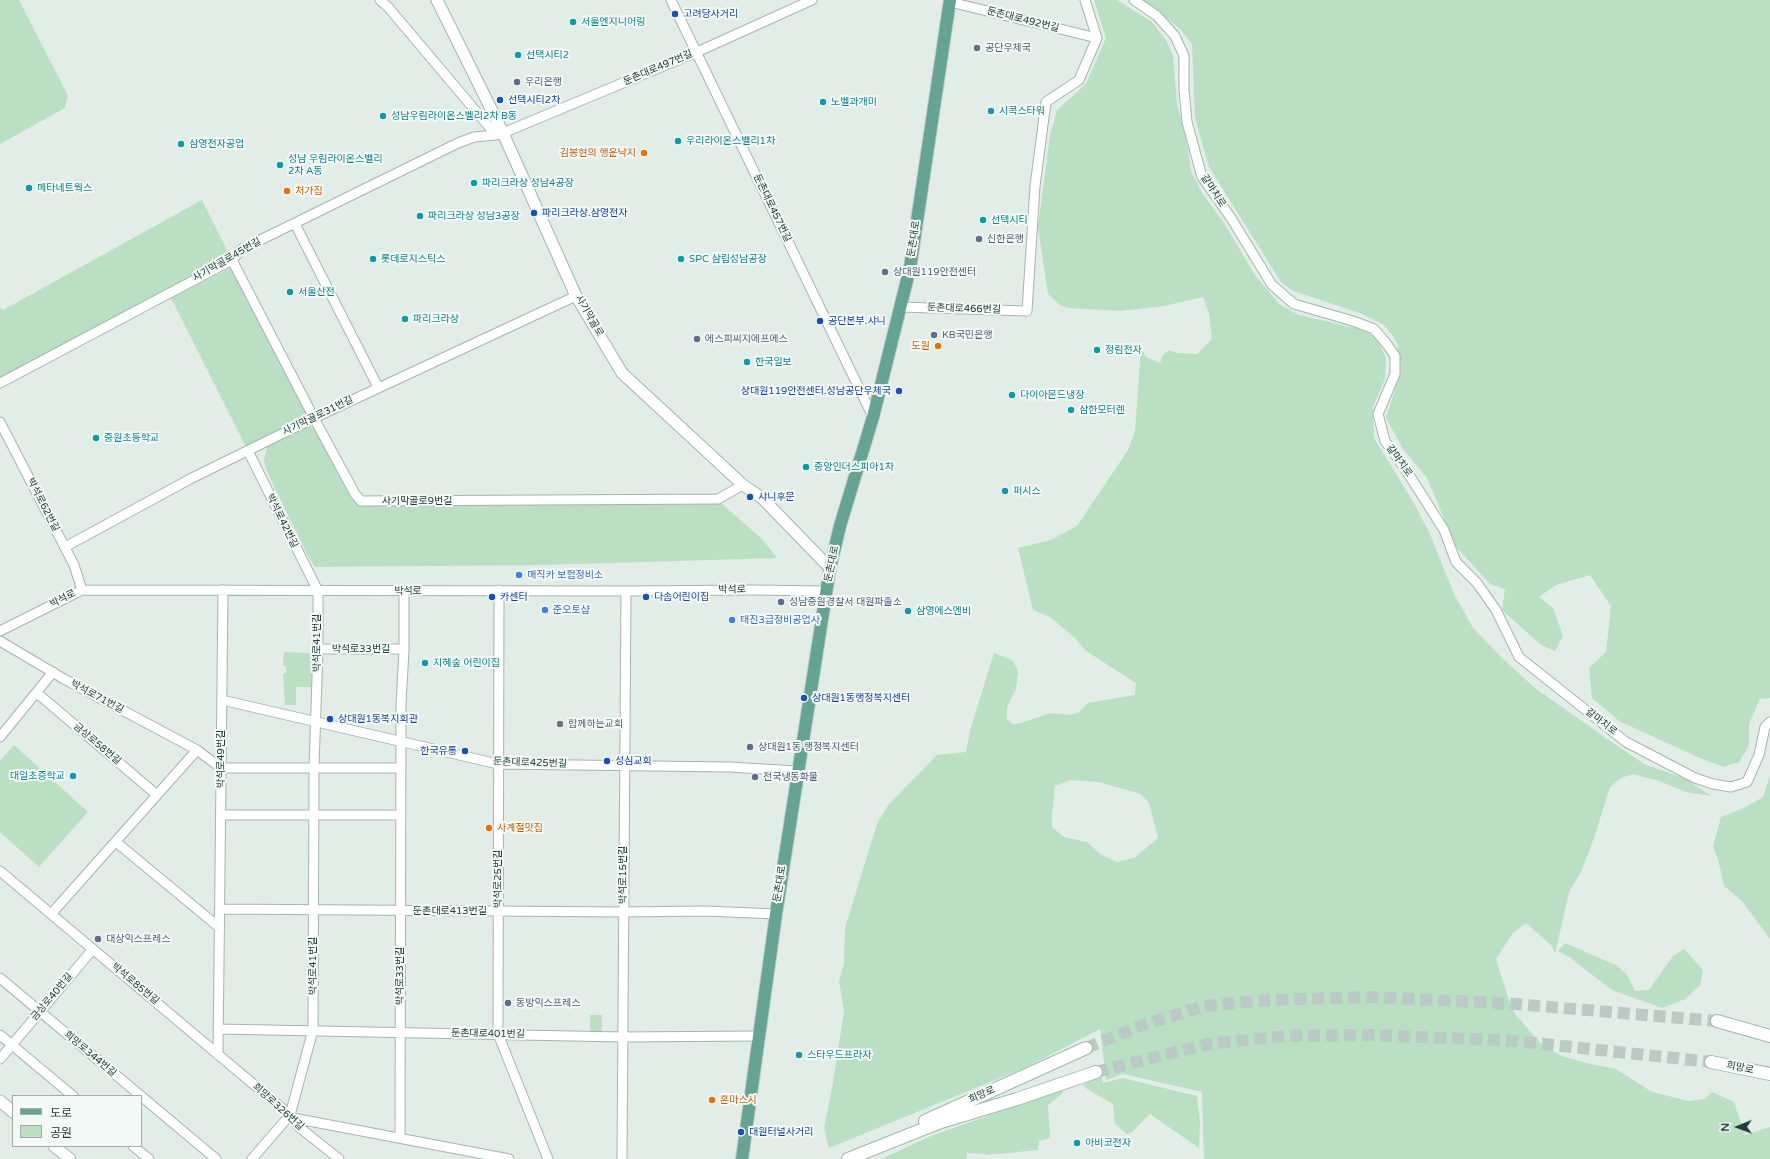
<!DOCTYPE html>
<meta charset="utf-8">
<style>
body{margin:0}
#map{position:relative;width:1770px;height:1159px;overflow:hidden;background:#e2ede8;font-family:"Varela Round","Noto Sans KR",sans-serif}
canvas{display:block}
.legend{position:absolute;left:12px;top:1095px;width:130px;height:52px;box-sizing:border-box;background:#f3f9f6;border:1px solid #9faea9;margin:0;padding:5px 7px;list-style:none;font-size:12px;color:#213e36}
.legend li{display:flex;align-items:center;gap:8px;height:20px}
.legend b{width:20px;border:1px solid #9faea9}
.north{position:absolute;left:1718px;top:1107px;width:40px;height:40px;-webkit-text-stroke:3px #f3f9f6;paint-order:stroke;rotate:269deg;font-size:11px;font-weight:700;line-height:16px;text-align:center;color:#213e36}
.north::after{content:'';display:block;margin:auto;width:14px;height:18px;background:#213e36;clip-path:polygon(50% 0,100% 100%,50% 72%,0 100%)}
</style>
<div id="map">
<canvas width="1770" height="1159"></canvas>
<ul class="legend">
<li><b style="height:5px;background:#65a492"></b>도로</li>
<li><b style="height:11px;background:#badfc3"></b>공원</li>
</ul>
<div class="north">N</div>
</div>
<script>
const ctx = document.querySelector('canvas').getContext('2d');
ctx.lineJoin = 'round';
function fill(path, color) {
  ctx.fillStyle = color;
  ctx.fill(path, 'evenodd');
}
function shape(rows) {
  const path = new Path2D();
  for (const r of rows) {
    path.moveTo(r[0], r[1]);
    for (let i = 2; i < r.length; i += 2) path.lineTo(r[i], r[i + 1]);
  }
  return path;
}
function trace(path, color, width, dash) {
  ctx.strokeStyle = color;
  ctx.lineWidth = width;
  ctx.lineCap = dash ? 'butt' : 'round';
  ctx.setLineDash(dash || []);
  ctx.stroke(path);
}
function drawText(font, color, halo, rows, align = 'center') {
  ctx.font = font + ' "Varela Round","Noto Sans KR",sans-serif';
  ctx.lineWidth = 4;
  ctx.setLineDash([]);
  ctx.textBaseline = 'middle';
  ctx.strokeStyle = halo;
  ctx.fillStyle = color;
  for (const [text, x, y, turn = 0] of rows) {
    ctx.save();
    ctx.translate(x, y);
    ctx.rotate((+turn || 0) * Math.PI / 180);
    ctx.textAlign = isNaN(turn) ? turn : align;
    if (halo) ctx.strokeText(text, 0, 0);
    ctx.fillText(text, 0, 0);
    ctx.restore();
  }
}
fill(shape([
 [0,0,19,0,68,96,65,108,0,144],
 [1094,0,1117,0,1152,22,1166,40,1173,55,1177,104,1187,143,1191,171,1202,193,1224,223,1255,275,1279,304,1299,315,1360,329,1377,338,1386,358,1385,379,1373,407,1374,438,1412,500,1429,532,1454,594,1473,628,1504,660,1535,688,1600,734,1644,764,1686,779,1711,796,1686,792,1659,781,1633,774,1621,778,1610,787,1594,838,1581,872,1569,892,1555,954,1552,946,1526,923,1513,933,1496,959,1511,1007,1517,1016,1542,1045,1562,1056,1586,1063,1616,1069,1652,1092,1689,1101,1705,1099,1712,1092,1734,1102,1745,1135,1770,1127,1770,1159,1204,1159,1202,1092,1123,1074,1106,1080,1100,1029,1027,1067,829,1148,824,1128,833,1083,844,1011,839,981,844,963,845,928,877,824,888,805,937,755,966,752,971,727,994,653,1012,660,1018,671,1016,689,1007,707,1007,719,1012,724,1018,724,1051,713,1069,715,1078,713,1088,703,1135,695,1136,683,1086,651,1075,638,1050,617,1033,610,1018,548,1051,540,1077,526,1128,450,1135,431,1141,348,1146,357,1160,363,1163,355,1169,350,1177,353,1197,354,1212,339,1209,313,1203,297,1164,306,1120,311,1069,308,1060,305,1048,294,1038,227,1050,135,1057,110,1086,84,1106,38],
 [1070,780,1098,782,1141,794,1149,803,1158,838,1134,858,1117,862,1100,854,1087,842,1064,837,1052,827,1052,815,1055,786],
 [1144,0,1770,0,1770,698,1760,699,1749,724,1749,746,1739,762,1723,767,1700,758,1619,721,1592,698,1589,668,1606,652,1611,606,1590,575,1556,585,1539,597,1553,608,1563,636,1555,651,1541,645,1502,610,1505,589,1490,584,1456,547,1427,478,1403,449,1386,418,1396,386,1398,345,1393,336,1384,325,1360,313,1293,291,1281,282,1209,167,1195,118,1192,44,1180,29],
 [202,200,232,260,0,379,0,308,3,310],
 [234,266,314,418,248,451,171,298],
 [302,426,312,427,317,430,354,498,614,504,721,503,762,539,777,558,543,565,315,567,307,554,276,491,265,466,264,460,268,444],
 [284,652,308,653,312,656,312,687,296,687,296,705,285,705,283,674,286,673,286,666,283,666],
 [14,745,88,812,39,867,0,832,0,761],
 [1770,776,1770,939,1742,901,1724,886,1718,859,1713,846,1721,817,1744,808,1763,797],
 [1565,943,1618,966,1627,975,1635,991,1649,990,1673,956,1684,949,1703,970,1700,985,1685,999,1662,1008,1612,990,1569,957,1558,951],
 [590,1015,602,1015,602,1032,590,1032],
 [1101,1075,1103,1083,1123,1078,1197,1096,1200,1123,1199,1148,1150,1114,1132,1132,1127,1134,1115,1124,1113,1104,1087,1089,1083,1085],
 [1064,1089,1062,1094,1048,1105,1050,1138,1039,1141,1038,1150,987,1155,984,1154,967,1153,967,1159,881,1159,931,1136]
]), '#badfc3');
trace(shape([
 [1086,1048,1143,1025,1204,1006,1269,1000,1373,997,1515,1004,1717,1021],
 [1096,1072,1208,1044,1287,1036,1374,1035,1516,1041,1711,1062]
]), '#bbcac4', 12, [12, 6]);
const minor = shape([
 [380,0,388,7,496,135],
 [671,0,873,417],
 [1134,0,1157,16,1175,36,1184,56,1184,90,1187,122,1202,177,1231,218,1272,285,1294,304,1353,321,1374,329,1386,343,1395,356,1395,374,1378,414,1385,441,1404,467,1444,530,1456,562,1477,583,1496,610,1519,657,1626,742,1695,778,1713,784,1731,787,1747,782,1759,755,1765,727,1770,722],
 [950,2,1097,38],
 [295,224,378,387],
 [232,260,314,418,355,494,361,501,718,499,743,485],
 [901,307,1027,311,1035,186,1046,102,1079,80,1097,38,1085,0],
 [0,383,232,260,242,249,458,143,474,137,496,135,503,133,697,52,812,0],
 [0,422,74,565,82,590],
 [248,451,318,591,318,649,314,767,313,1030,290,1115,252,1159],
 [65,547,190,479,314,418,576,296],
 [499,590,498,1034,548,1159],
 [0,631,82,590,626,591,752,590,826,591],
 [0,641,64,679,197,750,221,768,401,768],
 [318,649,404,649],
 [37,693,157,795],
 [222,700,498,764,729,767,797,771],
 [0,737,53,672],
 [221,815,400,815],
 [116,842,220,928],
 [0,871,290,1115,299,1127,339,1159],
 [220,909,623,912,706,911,776,914],
 [52,913,197,750],
 [0,978,141,1096],
 [218,1029,622,1037,758,1036],
 [0,1035,73,1096],
 [218,1055,223,590],
 [0,1059,93,949],
 [141,1096,216,1159],
 [293,1118,509,1159],
 [400,1137,401,705,404,649,404,591],
 [133,1146,149,1159],
 [622,1159,626,591]
]);
const tertiary = shape([
 [437,0,502,131,576,296,622,373,743,485,762,498,830,568],
 [0,1101,13,1112],
 [54,1146,70,1159]
]);
const secondary = shape([
 [1717,1021,1770,1036],
 [1711,1062,1770,1074],
 [925,1121,1086,1048],
 [848,1159,941,1122,1017,1099,1096,1072]
]);
const primary = shape([
 [742,1159,776,914,830,568,840,526,873,417,910,268,950,0]
]);
trace(minor, '#a4b5af', 11);
trace(tertiary, '#a4b5af', 13);
trace(secondary, '#a0b9af', 14);
trace(primary, '#c1c9c7', 14);
trace(minor, '#fff', 9);
trace(tertiary, '#fff', 11);
trace(secondary, '#fff', 12);
trace(primary, '#65a492', 12);
for (const [x, y, r, color] of [
 [675,14,4,"#1a4fb4"],
 [573,22,4,"#0f9aa8"],
 [977,48,4,"#5c6f8a"],
 [518,55,4,"#0f9aa8"],
 [517,82,4,"#5c6f8a"],
 [500,100,4,"#1a4fb4"],
 [823,102,4,"#0f9aa8"],
 [991,111,4,"#0f9aa8"],
 [383,116,4,"#0f9aa8"],
 [678,141,4,"#0f9aa8"],
 [181,144,4,"#0f9aa8"],
 [644,153,4,"#e8710a"],
 [280,165,4,"#0f9aa8"],
 [474,183,4,"#0f9aa8"],
 [29,188,4,"#0f9aa8"],
 [287,191,4,"#e8710a"],
 [534,213,4,"#1a4fb4"],
 [420,216,4,"#0f9aa8"],
 [983,220,4,"#0f9aa8"],
 [979,239,4,"#5c6f8a"],
 [373,259,4,"#0f9aa8"],
 [681,259,4,"#0f9aa8"],
 [885,272,4,"#5c6f8a"],
 [290,292,4,"#0f9aa8"],
 [405,319,4,"#0f9aa8"],
 [820,321,4,"#1a4fb4"],
 [934,335,4,"#5c6f8a"],
 [697,339,4,"#5c6f8a"],
 [938,346,4,"#e8710a"],
 [1097,350,4,"#0f9aa8"],
 [747,362,4,"#0f9aa8"],
 [899,391,4,"#1a4fb4"],
 [1012,395,4,"#0f9aa8"],
 [1071,410,4,"#0f9aa8"],
 [96,438,4,"#0f9aa8"],
 [806,467,4,"#0f9aa8"],
 [1005,491,4,"#0f9aa8"],
 [750,497,4,"#1a4fb4"],
 [519,575,4,"#3f7fe0"],
 [492,597,4,"#1a4fb4"],
 [646,597,4,"#1a4fb4"],
 [781,602,4,"#5c6f8a"],
 [545,610,4,"#3f7fe0"],
 [908,611,4,"#0f9aa8"],
 [732,620,4,"#3f7fe0"],
 [425,663,4,"#0f9aa8"],
 [804,698,4,"#1a4fb4"],
 [330,719,4,"#1a4fb4"],
 [560,724,4,"#6b7280"],
 [750,747,4,"#5c6f8a"],
 [465,751,4,"#1a4fb4"],
 [607,761,4,"#1a4fb4"],
 [73,776,4,"#0f9aa8"],
 [755,777,4,"#5c6f8a"],
 [489,828,4,"#e8710a"],
 [98,939,4,"#5c6f8a"],
 [508,1003,4,"#5c6f8a"],
 [799,1055,4,"#0f9aa8"],
 [712,1100,4,"#e8710a"],
 [741,1132,4,"#1a4fb4"],
 [1077,1143,4,"#0f9aa8"]
]) {
  const dot = new Path2D();
  dot.arc(x, y, r, 0, 2 * Math.PI);
  ctx.fillStyle = color;
  ctx.fill(dot);
  trace(dot, '#f3f9f6', 1.5);
}
drawText('10px', '#164399', '#f3f9f6', [
 ["고려당사거리",683,14],
 ["선텍시티2차",508,100],
 ["파리크라상.삼영전자",542,213],
 ["공단본부.샤니",828,321],
 ["상대원119안전센터.성남공단우체국",891,391,"right"],
 ["샤니후문",758,497],
 ["카센터",500,597],
 ["다솜어린이집",654,597],
 ["상대원1동행정복지센터",812,698],
 ["상대원1동복지회관",338,719],
 ["한국유통",457,751,"right"],
 ["성심교회",615,761],
 ["대원터널사거리",749,1132]
], 'left');
drawText('10px', '#213e36', '#f3f9f6', [
 ["둔촌대로492번길",1023,20,14],
 ["둔촌대로497번길",658,68,-23],
 ["갈마치로",1213,191,57],
 ["둔촌대로457번길",772,208,64],
 ["둔촌대로",914,239,-81],
 ["사기막골로45번길",227,260,-30],
 ["둔촌대로466번길",964,309,2],
 ["사기막골로",589,316,60],
 ["사기막골로31번길",318,416,-26],
 ["갈마치로",1399,461,54],
 ["사기막골로9번길",417,501],
 ["박석로62번길",43,505,63],
 ["박석로42번길",282,521,64],
 ["둔촌대로",832,564,-78],
 ["박석로",732,590,-1],
 ["박석로",408,591],
 ["박석로",63,599,-27],
 ["박석로41번길",317,643,-90],
 ["박석로33번길",361,649],
 ["박석로71번길",97,697,28],
 ["갈마치로",1601,722,38],
 ["금상로58번길",97,744,40],
 ["박석로49번길",221,759,-90],
 ["둔촌대로425번길",530,763,2],
 ["박석로15번길",623,875,-90],
 ["박석로25번길",498,879,-90],
 ["둔촌대로",780,884,-81],
 ["둔촌대로413번길",450,911],
 ["박석로41번길",313,966,-90],
 ["박석로33번길",400,976,-90],
 ["박석로85번길",135,984,40],
 ["금상로40번길",52,997,-50],
 ["둔촌대로401번길",488,1034,1],
 ["희망로344번길",90,1054,40],
 ["희망로",1740,1068,12],
 ["희망로",982,1095,-24],
 ["희망로326번길",278,1107,42]
]);
drawText('10px', '#0d838f', '#f3f9f6', [
 ["서울엔지니어링",581,22],
 ["선택시티2",526,55],
 ["노벨과개미",831,102],
 ["시콕스타워",999,111],
 ["성남우림라이온스벨리2차 B동",391,116],
 ["우리라이온스밸리1차",686,141],
 ["삼영전자공업",189,144],
 ["성남 우림라이온스밸리",288,159],
 ["2차 A동",288,171],
 ["파리크라상 성남4공장",482,183],
 ["메타네트웍스",37,188],
 ["파리크라상 성남3공장",428,216],
 ["선텍시티",991,220],
 ["롯데로지스틱스",381,259],
 ["SPC 삼립성남공장",689,259],
 ["서울산전",298,292],
 ["파리크라상",413,319],
 ["정림전자",1105,350],
 ["한국일보",755,362],
 ["다이아몬드냉장",1020,395],
 ["삼한모터렌",1079,410],
 ["중원초등학교",104,438],
 ["중앙인더스피아1차",814,467],
 ["퍼시스",1013,491],
 ["삼영에스엔비",916,611],
 ["지혜숲 어린이집",433,663],
 ["대일초증학교",65,776,"right"],
 ["스타우드프라자",807,1055],
 ["아비코전자",1085,1143]
], 'left');
drawText('10px', '#4e5e75', '#f3f9f6', [
 ["공단우체국",985,48],
 ["우리은행",525,82],
 ["신한은행",987,239],
 ["상대원119안전센터",893,272],
 ["KB국민은행",942,335],
 ["에스피씨지에프에스",705,339],
 ["성남중원경찰서 대원파출소",789,602],
 ["상대원1동 행정복지센터",758,747],
 ["전국냉동화물",763,777],
 ["대상익스프레스",106,939],
 ["동방익스프레스",516,1003]
], 'left');
drawText('10px', '#c56008', '#f3f9f6', [
 ["김봉현의 행운낙지",636,153,"right"],
 ["처가집",295,191],
 ["도원",930,346,"right"],
 ["사계절맛집",497,828],
 ["혼마스시",720,1100]
], 'left');
drawText('10px', '#366cbe', '#f3f9f6', [
 ["매직카 보험정비소",527,575],
 ["준오토샵",553,610],
 ["태진3급정비공업사",740,620]
], 'left');
drawText('10px', '#5b616d', '#f3f9f6', [
 ["함께하는교회",568,724]
], 'left');
</script>
